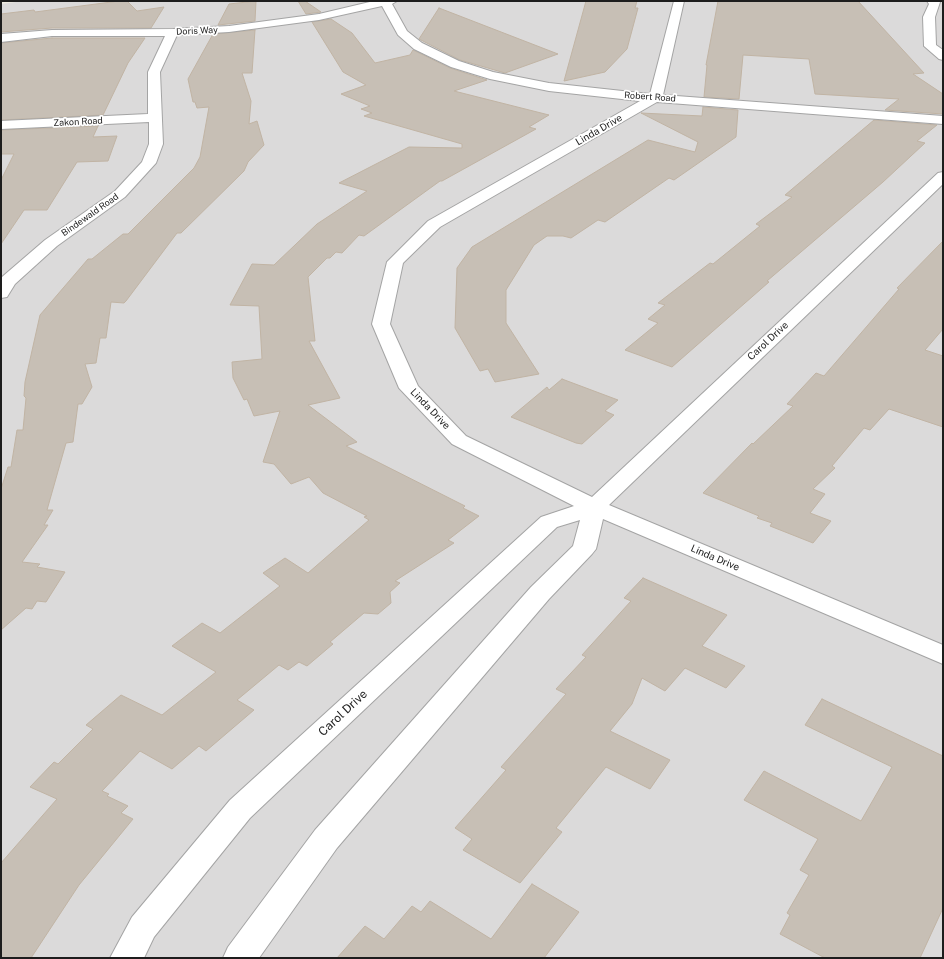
<!DOCTYPE html>
<style>
body{margin:0}
#map{position:relative;width:944px;height:959px;overflow:hidden;background:#efece2;font-family:"Public Sans",sans-serif}
canvas{display:block}
.frame{position:absolute;inset:0;border:2px solid #1d1d1d;pointer-events:none}
</style>
<div id="map">
<canvas width="944" height="959"></canvas>
<div class="frame"></div>
</div>
<script>
const ctx = document.querySelector('canvas').getContext('2d');
ctx.lineJoin = 'round';
function fill(path, color) {
  ctx.fillStyle = color;
  ctx.fill(path, 'evenodd');
}
function shape(rows) {
  const path = new Path2D();
  for (const r of rows) {
    path.moveTo(r[0], r[1]);
    for (let i = 2; i < r.length; i += 2) path.lineTo(r[i], r[i + 1]);
  }
  return path;
}
function trace(path, color, width, dash) {
  ctx.strokeStyle = color;
  ctx.lineWidth = width;
  ctx.lineCap = dash ? 'butt' : 'round';
  ctx.setLineDash(dash || []);
  ctx.stroke(path);
}
function drawText(font, color, halo, rows, align = 'center') {
  ctx.font = font + ' "Public Sans",sans-serif';
  ctx.lineWidth = 3.5;
  ctx.setLineDash([]);
  ctx.textBaseline = 'middle';
  ctx.strokeStyle = halo;
  ctx.fillStyle = color;
  for (const [text, x, y, turn = 0] of rows) {
    ctx.save();
    ctx.translate(x, y);
    ctx.rotate((+turn || 0) * Math.PI / 180);
    ctx.textAlign = isNaN(turn) ? turn : align;
    if (halo) ctx.strokeText(text, 0, 0);
    ctx.fillText(text, 0, 0);
    ctx.restore();
  }
}
fill(shape([
 [23,1,943,1,943,958,1,958,1,4]
]), '#dbdada');
const building = shape([
 [119,1,127,1,137,11,164,7,151,28,52,28,1,32,1,14,34,10,35,12,119,1],
 [256,1,255,21,218,25,229,4,256,1],
 [298,1,305,1,321,12,306,14,298,1],
 [586,1,637,1,635,8,638,8,627,49,605,72,564,81,586,1],
 [718,1,858,1,924,73,913,74,943,94,943,114,885,110,899,99,815,94,809,59,743,55,739,99,704,97,707,65,706,65,718,1],
 [439,8,558,54,505,73,460,60,419,39,439,8],
 [331,19,352,33,375,63,410,55,413,50,450,68,487,80,454,91,549,115,529,127,536,129,442,181,440,181,364,236,359,235,342,253,336,252,330,258,327,258,308,277,315,341,309,341,340,398,308,405,357,442,346,446,465,506,463,508,479,516,448,540,454,543,395,581,400,583,390,592,391,603,378,614,364,613,330,642,333,644,307,666,299,662,288,670,279,665,237,700,254,710,206,751,199,746,172,769,140,751,102,791,109,794,107,796,128,806,121,813,133,819,79,885,31,958,1,958,1,863,57,799,30,787,54,762,58,764,93,729,86,725,121,695,162,715,216,672,172,646,202,623,220,633,280,586,263,573,285,558,308,573,369,520,364,517,367,516,323,493,309,477,291,484,274,464,263,462,280,411,254,416,247,399,244,400,233,378,232,362,262,359,259,306,230,305,252,264,274,265,317,224,367,191,339,183,409,147,462,148,462,144,364,116,372,113,361,109,370,106,341,94,366,85,343,72,312,22,331,19],
 [255,30,252,73,242,73,251,101,249,124,257,121,264,145,248,162,244,171,181,233,177,233,126,301,124,303,111,302,106,338,100,338,96,363,85,364,92,387,82,404,78,404,73,442,66,443,47,510,53,510,44,525,48,525,22,562,40,564,37,567,65,572,46,602,37,601,32,609,26,608,1,630,1,489,8,467,11,467,17,430,23,430,26,398,24,396,25,382,40,315,88,259,92,259,123,234,128,234,194,168,200,157,209,107,197,108,195,102,193,102,188,79,213,34,255,30],
 [52,38,145,38,128,63,103,115,1,120,1,43,52,38],
 [703,107,738,110,736,137,674,180,669,178,605,222,598,220,571,238,563,236,547,236,534,245,506,290,506,323,539,374,495,382,488,369,480,371,455,328,457,268,472,247,648,140,695,152,698,142,641,113,702,116,703,107],
 [874,120,937,125,917,141,925,143,883,182,767,281,769,282,672,367,625,350,658,323,648,319,665,305,658,303,710,263,713,264,760,226,756,224,792,197,785,195,874,120],
 [98,126,93,137,117,136,108,161,77,162,47,210,24,210,1,244,1,180,14,154,1,154,1,130,98,126],
 [943,241,943,329,925,350,943,356,943,427,889,409,870,430,864,428,832,466,835,468,813,489,825,494,810,513,831,521,813,543,770,526,772,523,757,518,759,516,703,493,752,443,753,444,793,406,787,404,816,373,824,376,899,289,897,288,943,241],
 [562,379,618,400,605,411,614,415,582,444,576,443,511,417,547,387,549,390,562,379],
 [643,578,727,615,702,646,745,666,726,688,685,668,665,691,642,678,632,704,610,731,670,760,650,789,606,767,556,828,562,832,520,883,463,850,472,839,455,828,506,770,501,767,566,694,556,689,586,657,582,655,631,601,624,598,643,578],
 [822,699,943,756,943,908,920,958,825,958,780,934,790,915,787,913,809,875,800,870,818,839,744,800,764,771,861,821,892,767,805,725,822,699],
 [532,884,579,912,544,958,337,958,365,926,384,939,412,906,421,912,430,901,491,939,532,884]
]);
fill(building, '#c7bfb5');
trace(building, '#c1b4a4', 1);
const minor = shape([
 [374,1,397,1,392,4,407,31,422,43,459,61,493,72,549,83,650,94,674,1,684,1,663,95,943,116,943,124,657,102,440,227,403,263,390,324,418,386,466,436,592,497,938,173,943,172,943,184,609,505,943,645,943,664,603,519,596,549,592,554,549,599,337,848,259,958,223,958,228,947,315,830,531,587,573,546,580,520,557,527,250,818,154,937,144,958,110,958,132,917,230,800,541,517,574,506,452,444,399,388,372,324,387,262,428,221,640,101,549,91,490,79,451,67,414,49,398,35,382,6,319,20,229,32,177,35,160,72,163,144,156,163,125,197,57,246,15,284,7,297,1,298,2,277,45,240,115,191,142,162,149,144,149,122,1,129,1,121,148,114,148,72,165,36,52,36,1,42,1,34,52,30,173,29,229,26,319,14,374,1],
 [927,1,940,2,935,17,936,45,943,50,943,60,939,59,924,46,923,17,929,4,927,1]
]);
trace(minor, '#a4a4a4', 2);
fill(minor, '#fff');
drawText('9px', '#1d1d1d', '#fff', [
 ["Doris Way",197,31,-3],
 ["Robert Road",650,97,4],
 ["Zakon Road",78,122,-3],
 ["Bindewald Road",90,215,-35]
]);
drawText('10px', '#1d1d1d', '#fff', [
 ["Linda Drive",599,130,-30],
 ["Carol Drive",768,341,-43],
 ["Linda Drive",430,409,46],
 ["Linda Drive",715,558,23]
]);
drawText('12px', '#1d1d1d', '#fff', [
 ["Carol Drive",343,713,-43]
]);
</script>
